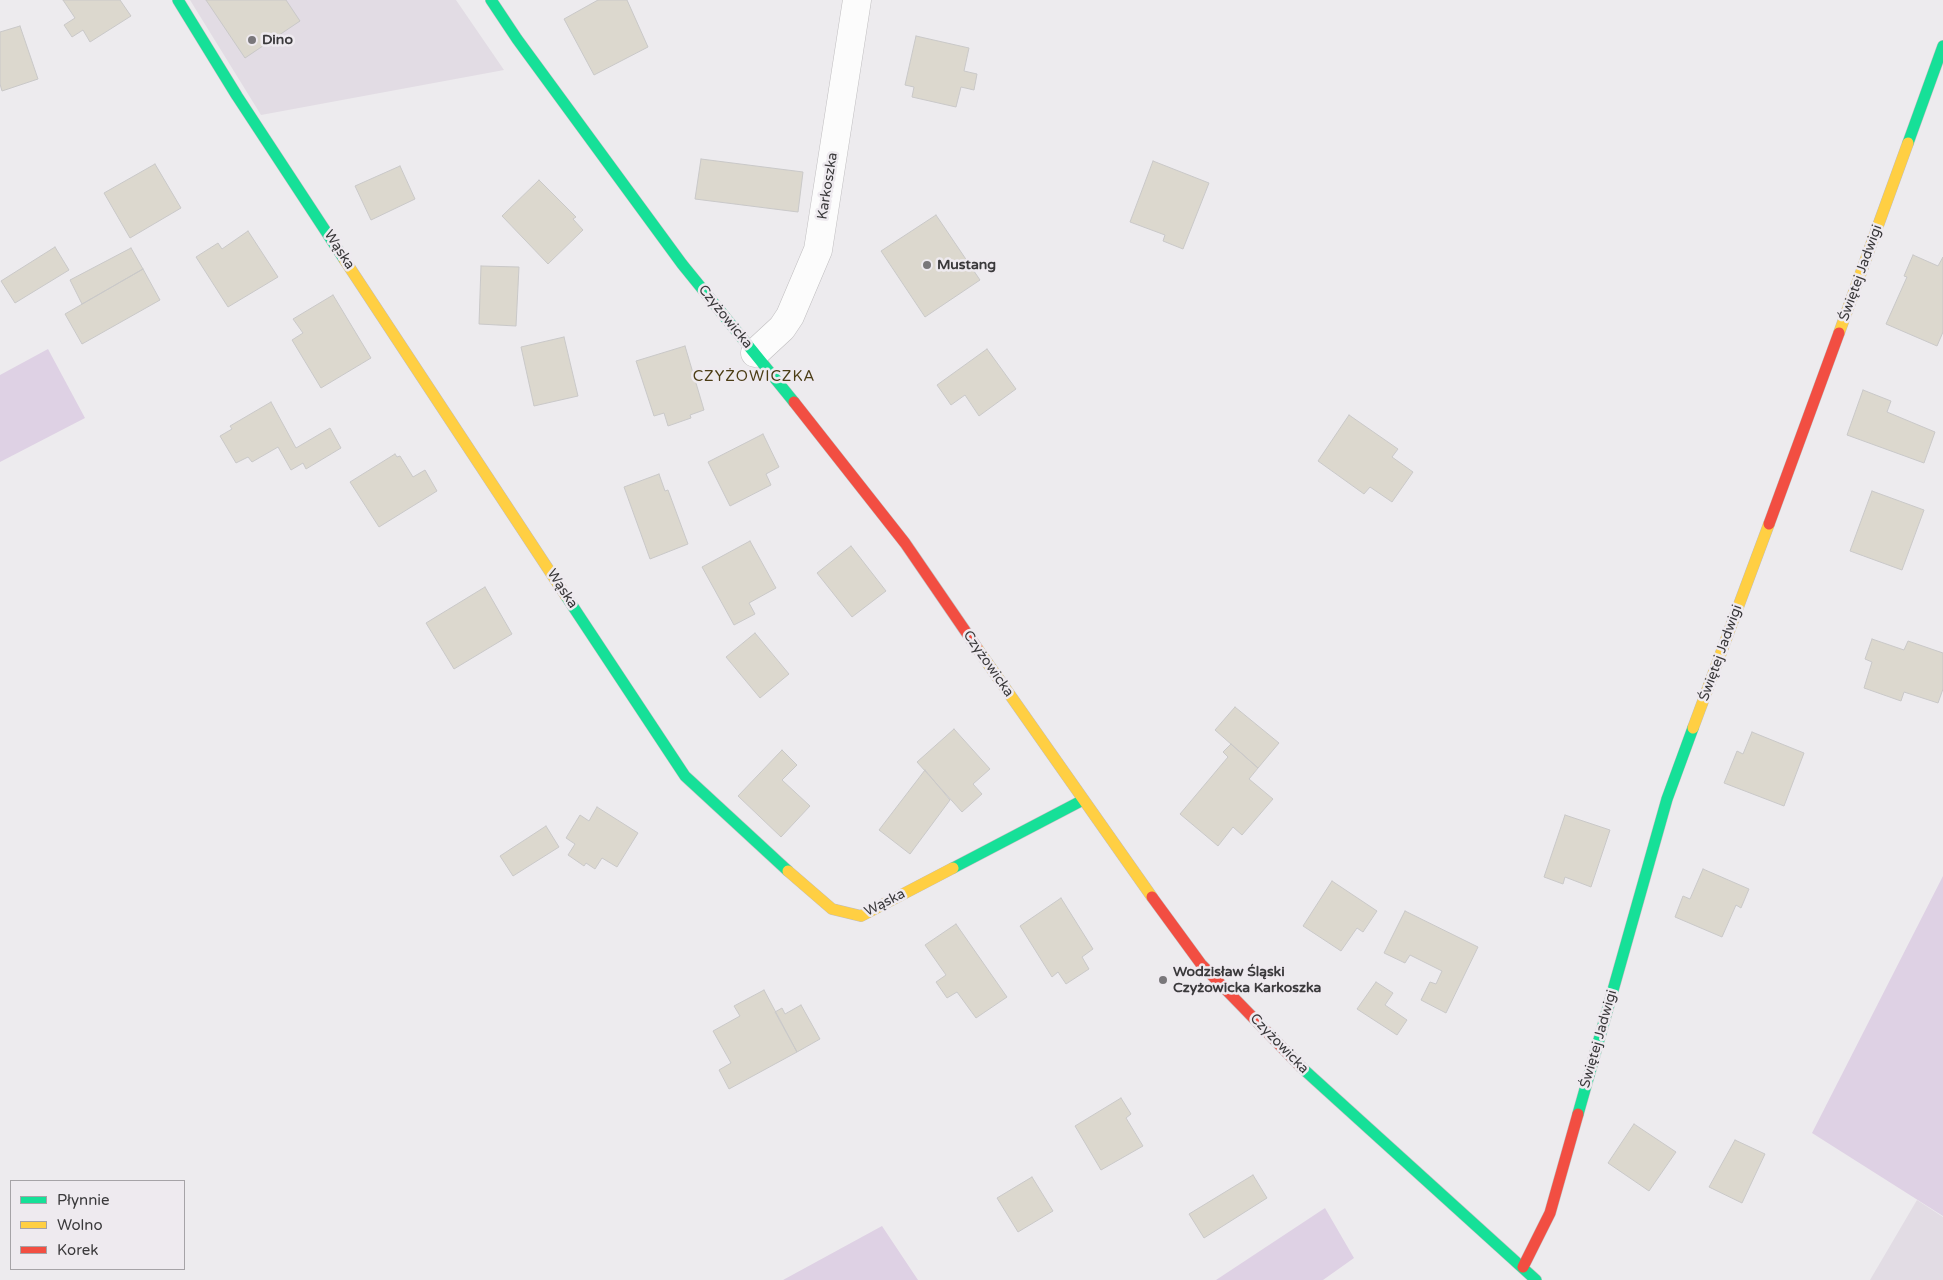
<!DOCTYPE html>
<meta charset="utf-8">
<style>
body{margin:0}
#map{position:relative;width:1943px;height:1280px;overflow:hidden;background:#edebee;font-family:"Varela Round",sans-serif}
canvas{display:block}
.legend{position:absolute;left:10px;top:1180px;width:175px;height:90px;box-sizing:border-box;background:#eeeaef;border:1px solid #a6a3a7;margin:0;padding:6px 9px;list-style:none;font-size:15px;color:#3a393b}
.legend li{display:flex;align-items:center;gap:10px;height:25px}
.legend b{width:25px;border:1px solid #a6a3a7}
</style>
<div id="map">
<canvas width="1943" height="1280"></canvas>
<ul class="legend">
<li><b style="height:6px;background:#16e098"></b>Płynnie</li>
<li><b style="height:6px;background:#ffcf43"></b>Wolno</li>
<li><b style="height:6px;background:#f24e42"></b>Korek</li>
</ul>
</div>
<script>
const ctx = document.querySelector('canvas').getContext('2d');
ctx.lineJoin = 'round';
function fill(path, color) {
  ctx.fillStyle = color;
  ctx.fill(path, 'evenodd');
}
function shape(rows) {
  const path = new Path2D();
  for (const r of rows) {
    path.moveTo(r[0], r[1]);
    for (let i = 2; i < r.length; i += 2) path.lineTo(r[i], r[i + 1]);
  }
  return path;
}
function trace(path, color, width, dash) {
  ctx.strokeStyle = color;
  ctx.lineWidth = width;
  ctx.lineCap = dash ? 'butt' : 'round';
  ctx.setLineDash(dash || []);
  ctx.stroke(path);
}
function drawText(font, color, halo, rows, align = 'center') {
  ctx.font = font + ' "Varela Round",sans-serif';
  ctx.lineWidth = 5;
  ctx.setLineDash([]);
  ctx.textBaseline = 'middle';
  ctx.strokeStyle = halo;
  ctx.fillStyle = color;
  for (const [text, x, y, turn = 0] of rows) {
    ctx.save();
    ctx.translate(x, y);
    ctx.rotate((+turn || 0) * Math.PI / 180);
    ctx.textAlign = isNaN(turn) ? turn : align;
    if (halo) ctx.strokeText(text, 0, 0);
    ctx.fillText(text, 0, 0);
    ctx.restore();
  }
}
fill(shape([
 [190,0,456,0,504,70,261,115],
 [1917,1200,1943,1217,1943,1280,1870,1280]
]), '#e2dce4');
fill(shape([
 [48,349,85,418,0,462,0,375],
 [1943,876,1943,1216,1812,1133],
 [1325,1208,1354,1258,1323,1280,1216,1280],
 [882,1226,918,1280,783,1280]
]), '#ded1e4');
const building = shape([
 [63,0,120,0,131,16,90,42,83,30,72,37,64,25,75,18,63,0],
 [206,0,286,0,300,21,245,58,206,0],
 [598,0,627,0,648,47,594,75,564,19,598,0],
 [20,26,38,79,2,91,0,84,0,32,20,26],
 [916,36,969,48,964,71,977,74,974,90,961,87,956,107,912,97,914,87,905,85,916,36],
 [701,159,803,172,798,212,695,199,701,159],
 [1153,161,1209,183,1183,249,1163,241,1165,235,1130,222,1153,161],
 [155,164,181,208,130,238,104,193,155,164],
 [400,166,415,199,371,220,355,186,400,166],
 [539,180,576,217,573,219,583,230,548,264,502,216,539,180],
 [936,215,980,280,925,317,881,251,936,215],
 [248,231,278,277,228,307,196,257,218,243,222,249,248,231],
 [55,247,69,270,15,303,1,281,55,247],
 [131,248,143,269,82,304,70,280,131,248],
 [1913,255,1938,266,1943,257,1943,332,1937,346,1886,324,1907,277,1904,276,1913,255],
 [481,266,519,267,516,326,479,324,481,266],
 [143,269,160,300,82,344,65,314,143,269],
 [333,295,371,358,321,388,292,340,303,333,293,319,333,295],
 [564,337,578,396,534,406,521,347,564,337],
 [685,346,704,410,690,415,691,418,668,426,664,413,654,416,636,361,685,346],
 [987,349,1016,389,979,416,965,395,951,405,937,385,987,349],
 [1863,390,1891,401,1887,412,1935,432,1924,463,1847,435,1863,390],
 [271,402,296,448,330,428,341,448,306,469,303,463,291,470,278,447,252,462,248,457,236,463,220,436,232,429,230,426,271,402],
 [1349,415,1398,449,1392,457,1413,472,1392,502,1370,487,1364,494,1318,461,1349,415],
 [763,434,779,467,766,474,771,485,730,506,708,462,763,434],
 [395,454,397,457,400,456,413,477,425,470,437,491,379,527,350,482,395,454],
 [659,474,665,491,668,490,688,544,650,559,624,487,659,474],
 [1872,491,1924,510,1902,570,1850,551,1872,491],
 [750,541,776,588,749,603,755,614,734,625,702,567,750,541],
 [851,546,886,591,852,617,817,573,851,546],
 [485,587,512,634,454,669,426,623,485,587],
 [755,633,789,674,760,698,726,657,755,633],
 [1872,639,1904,650,1908,641,1943,653,1943,689,1938,703,1904,692,1901,701,1864,688,1872,662,1865,659,1872,639],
 [1235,707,1279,743,1258,768,1215,730,1235,707],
 [954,729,990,769,973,784,982,794,962,812,917,762,954,729],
 [1752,732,1804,753,1784,806,1724,783,1737,751,1743,754,1752,732],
 [1231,744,1258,768,1249,779,1273,799,1242,835,1233,827,1218,846,1180,814,1228,757,1223,752,1231,744],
 [782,750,797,765,782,780,810,806,781,837,738,796,782,750],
 [925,770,950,800,910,854,879,830,925,770],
 [597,807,638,833,617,867,602,858,595,869,586,863,584,866,568,855,575,844,566,838,580,815,589,821,597,807],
 [1565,815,1610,830,1591,887,1565,877,1563,884,1544,877,1565,815],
 [546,826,559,847,513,876,500,856,546,826],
 [1703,869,1749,889,1741,908,1736,905,1722,937,1675,917,1683,896,1690,899,1703,869],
 [1332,881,1377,911,1363,932,1357,928,1341,951,1303,926,1332,881],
 [1061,898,1093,949,1082,957,1089,969,1066,984,1058,972,1052,977,1020,926,1061,898],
 [1405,911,1478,947,1446,1013,1421,1000,1430,982,1436,984,1442,971,1410,955,1405,963,1384,953,1405,911],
 [956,924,1007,997,976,1018,957,992,947,998,936,982,946,975,925,945,956,924],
 [1376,982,1393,993,1385,1005,1407,1020,1397,1035,1357,1009,1376,982],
 [764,990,797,1052,729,1089,719,1070,731,1063,713,1031,740,1016,734,1006,764,990],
 [801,1005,820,1039,797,1052,775,1012,782,1008,785,1014,801,1005],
 [1121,1098,1131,1114,1126,1118,1143,1146,1101,1170,1075,1126,1121,1098],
 [1634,1124,1676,1152,1649,1191,1608,1163,1634,1124],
 [1735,1140,1765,1154,1742,1203,1709,1187,1735,1140],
 [1253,1175,1267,1198,1204,1238,1189,1214,1253,1175],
 [1032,1177,1053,1211,1018,1232,997,1198,1032,1177]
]);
fill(building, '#dcd8ce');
trace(building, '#c9c8c8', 1);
const street = shape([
 [755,353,782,328,790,316,818,250,857,0]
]);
const fast = shape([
 [178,0,237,96,344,259],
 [491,0,517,39,682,264,794,402],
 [1908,143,1943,46],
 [566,596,685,776,788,871],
 [953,868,1083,800],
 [1301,1067,1536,1280],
 [1578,1114,1667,799,1693,728]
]);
const slow = shape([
 [344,259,566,596],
 [1839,333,1908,143],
 [977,648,1152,897],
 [1693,728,1769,524],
 [788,871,832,909,861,916,953,868]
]);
const jam = shape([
 [794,402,905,543,977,648],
 [1769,524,1839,333],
 [1152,897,1201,964,1301,1067],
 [1523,1267,1550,1213,1578,1114]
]);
trace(street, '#bfbdbf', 29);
trace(fast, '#bfbdbf', 12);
trace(slow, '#bfbdbf', 12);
trace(jam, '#bfbdbf', 12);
trace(street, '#fcfcfc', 28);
trace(fast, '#16e098', 11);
trace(slow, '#ffcf43', 11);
trace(jam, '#f24e42', 11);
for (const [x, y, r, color] of [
 [252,40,5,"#79777a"],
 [927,265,5,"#79777a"],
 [1163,980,5,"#79777a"]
]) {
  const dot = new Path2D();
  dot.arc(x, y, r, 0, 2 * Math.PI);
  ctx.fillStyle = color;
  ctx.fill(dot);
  trace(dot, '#eeeaef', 2);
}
drawText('bold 14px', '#3a393b', '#eeeaef', [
 ["Dino",262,40],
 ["Mustang",937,265],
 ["Wodzisław Śląski",1173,972],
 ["Czyżowicka Karkoszka",1173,988]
], 'left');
drawText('14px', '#3a393b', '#eeeaef', [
 ["Karkoszka",828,186,-81],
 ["Wąska",339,250,57],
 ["Świętej Jadwigi",1861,273,-70],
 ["Czyżowicka",725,317,51],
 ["Wąska",562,589,57],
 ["Świętej Jadwigi",1721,653,-70],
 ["Czyżowicka",988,664,55],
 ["Wąska",885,903,-27],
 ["Świętej Jadwigi",1599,1039,-74],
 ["Czyżowicka",1279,1044,46]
]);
ctx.letterSpacing = '1px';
drawText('15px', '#4c3e16', '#eeeaef', [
 ["CZYŻOWICZKA",754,377]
]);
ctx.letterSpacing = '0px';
</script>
